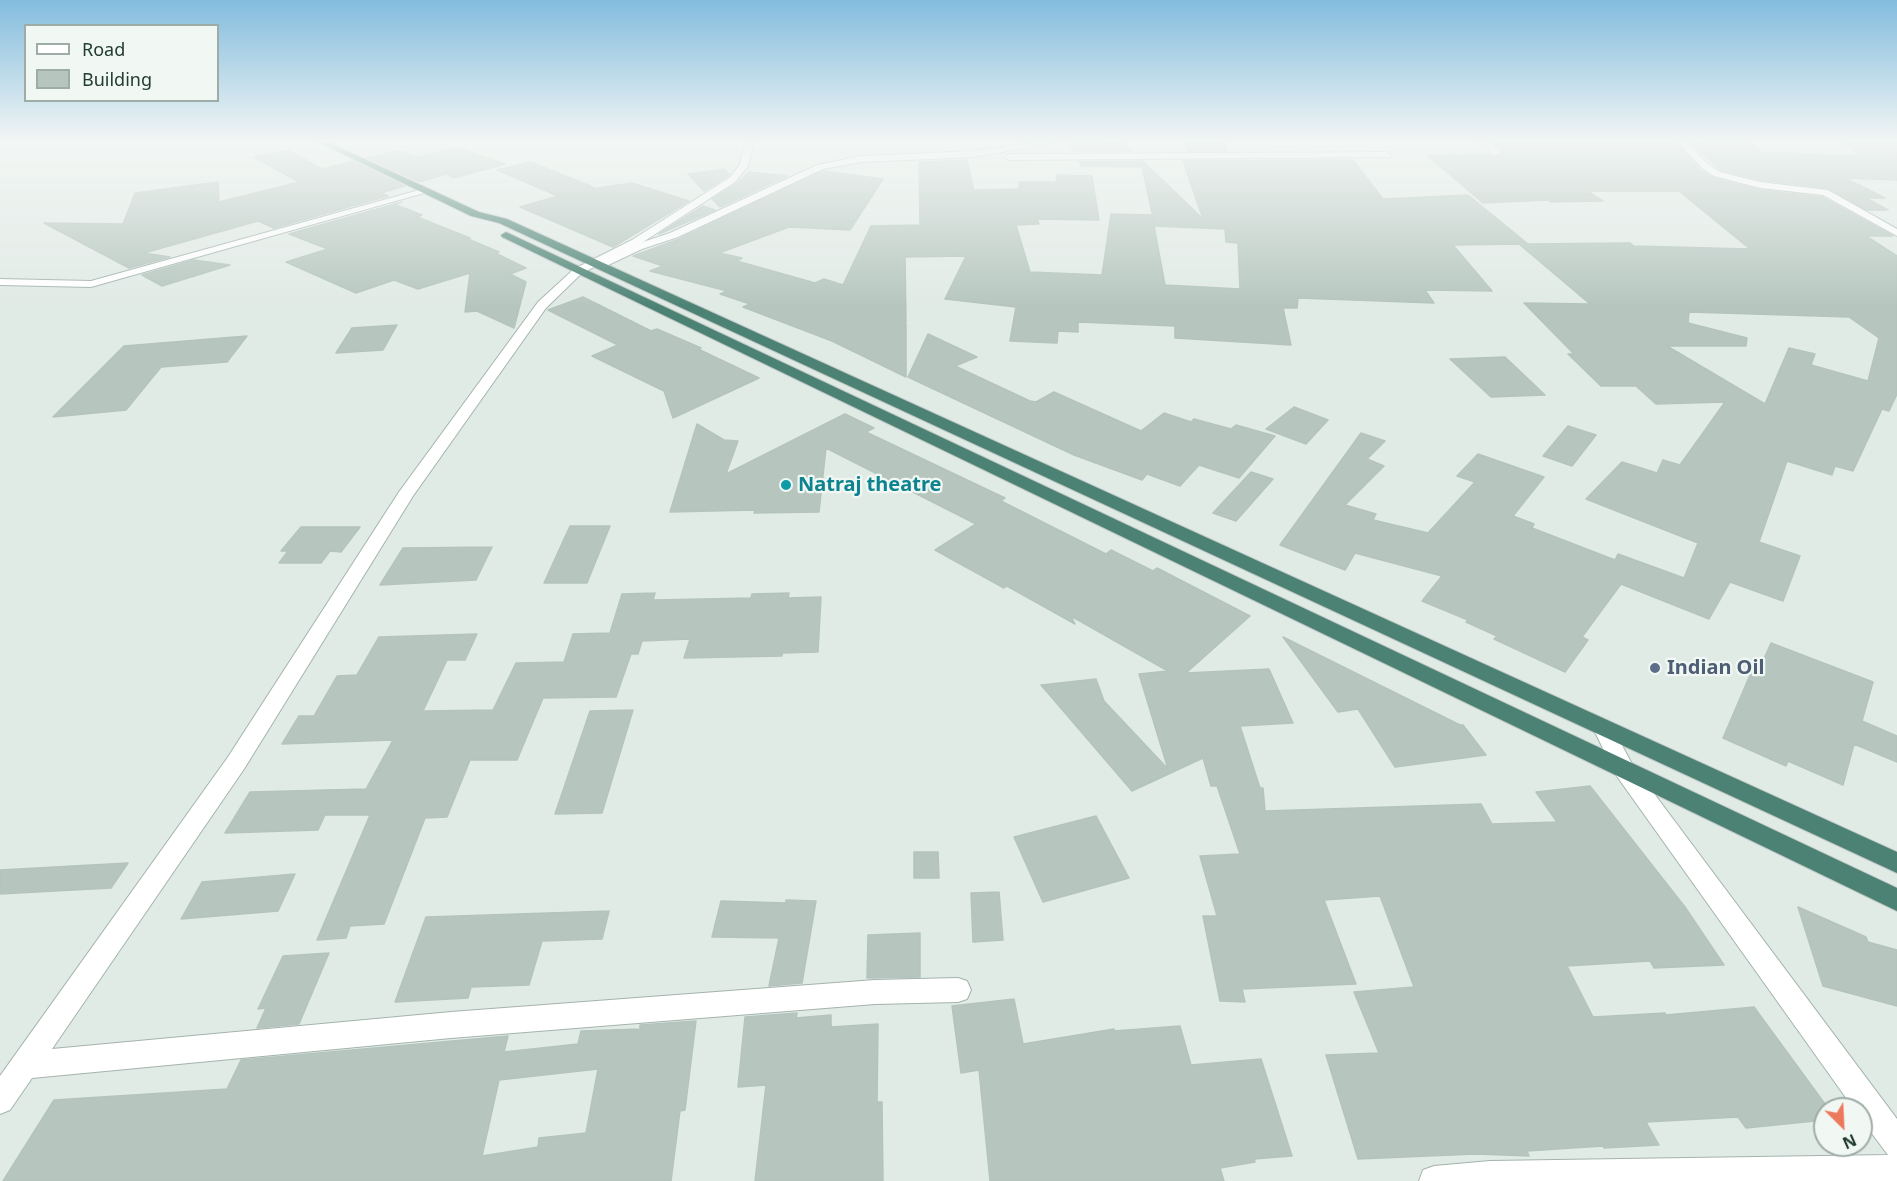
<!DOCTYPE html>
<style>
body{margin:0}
#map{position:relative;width:1897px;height:1181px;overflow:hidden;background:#e1ebe6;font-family:"Noto Sans",sans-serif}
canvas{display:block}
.legend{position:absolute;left:24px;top:24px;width:195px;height:78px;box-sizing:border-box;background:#f1f8f4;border:2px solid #9eaca7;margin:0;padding:8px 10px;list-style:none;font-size:18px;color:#223b33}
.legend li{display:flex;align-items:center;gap:12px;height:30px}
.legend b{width:30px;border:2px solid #9eaca7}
.north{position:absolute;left:1813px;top:1097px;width:60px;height:60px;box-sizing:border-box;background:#f1f8f4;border:2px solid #9eaca7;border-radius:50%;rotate:156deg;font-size:16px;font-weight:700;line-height:24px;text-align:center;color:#223b33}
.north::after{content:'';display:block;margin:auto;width:21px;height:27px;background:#ed795d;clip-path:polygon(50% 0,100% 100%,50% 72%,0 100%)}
</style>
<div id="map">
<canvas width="1897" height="1181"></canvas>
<ul class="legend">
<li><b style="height:8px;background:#fff"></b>Road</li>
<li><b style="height:16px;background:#b6c6bf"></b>Building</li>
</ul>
<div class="north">N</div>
</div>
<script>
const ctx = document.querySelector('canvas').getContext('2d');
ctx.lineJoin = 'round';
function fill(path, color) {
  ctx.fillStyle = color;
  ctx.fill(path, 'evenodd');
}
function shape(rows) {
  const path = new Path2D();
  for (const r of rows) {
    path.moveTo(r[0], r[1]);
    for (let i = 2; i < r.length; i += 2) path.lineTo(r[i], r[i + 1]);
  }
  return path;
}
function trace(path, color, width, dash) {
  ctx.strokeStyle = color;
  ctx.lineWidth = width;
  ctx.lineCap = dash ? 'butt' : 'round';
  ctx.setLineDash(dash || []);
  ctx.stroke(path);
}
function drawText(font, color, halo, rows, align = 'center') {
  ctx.font = font + ' "Noto Sans",sans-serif';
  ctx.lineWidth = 4.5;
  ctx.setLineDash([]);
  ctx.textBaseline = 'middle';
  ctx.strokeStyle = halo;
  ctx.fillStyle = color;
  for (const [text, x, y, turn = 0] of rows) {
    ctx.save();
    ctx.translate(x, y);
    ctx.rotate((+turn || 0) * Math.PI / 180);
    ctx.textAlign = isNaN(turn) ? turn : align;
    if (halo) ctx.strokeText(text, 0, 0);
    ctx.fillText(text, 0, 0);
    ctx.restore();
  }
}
const building = shape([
 [1123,142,1133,151,1074,151,1069,143,1123,142],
 [1184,142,1225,142,1227,151,1187,151,1184,142],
 [1491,142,1676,142,1699,169,1713,178,1760,190,1822,197,1893,236,1866,236,1897,256,1897,394,1889,411,1882,409,1853,471,1835,466,1832,475,1787,461,1759,542,1800,556,1783,601,1730,582,1709,619,1621,584,1582,637,1588,640,1565,672,1494,639,1497,636,1466,622,1468,620,1422,601,1442,576,1355,553,1345,570,1280,545,1361,433,1385,441,1367,459,1384,466,1345,505,1376,514,1373,520,1428,533,1475,482,1457,476,1478,454,1544,477,1513,516,1534,524,1532,528,1615,560,1618,554,1684,578,1698,543,1586,499,1622,462,1657,473,1663,460,1680,465,1725,402,1656,404,1636,386,1601,386,1568,354,1574,354,1524,303,1590,304,1519,244,1453,245,1492,291,1425,290,1434,303,1298,298,1297,308,1283,308,1291,345,1175,338,1175,326,1078,322,1078,332,1058,331,1057,343,1010,341,1016,307,945,299,966,256,905,257,906,322,903,323,906,324,906,377,832,341,743,307,750,304,720,294,727,291,650,271,663,266,633,256,679,239,823,171,883,179,850,230,789,227,719,253,742,258,737,261,815,283,824,279,843,285,871,226,920,225,919,162,967,160,974,190,1019,189,1019,182,1056,182,1057,175,1092,176,1099,220,1037,219,1039,224,1016,225,1030,272,1102,275,1111,214,1152,215,1165,285,1240,289,1238,243,1226,242,1225,229,1155,226,1142,167,1082,166,1079,162,1143,161,1203,219,1183,161,1353,160,1383,199,1468,195,1528,244,1630,243,1634,246,1750,249,1679,191,1587,191,1603,201,1551,202,1548,200,1483,203,1427,155,1490,154,1495,157,1503,154,1502,151,1491,142],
 [1689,312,1849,317,1879,338,1868,381,1811,365,1815,354,1789,348,1765,404,1667,346,1746,346,1747,338,1688,323,1689,312],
 [1689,142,1750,143,1763,152,1862,156,1841,142,1897,142,1897,180,1845,178,1885,198,1866,198,1888,210,1867,210,1828,188,1760,180,1721,170,1689,142],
 [457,147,505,164,454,178,446,174,420,182,367,158,398,150,418,157,457,147],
 [288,150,322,169,353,161,405,186,381,193,388,196,274,228,258,221,144,253,170,257,129,268,44,223,123,224,135,193,218,182,219,202,299,182,254,157,288,150],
 [531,162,593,187,591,189,632,183,689,201,613,247,520,207,558,196,497,170,531,162],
 [724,169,729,174,728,176,704,191,688,174,724,169],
 [749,172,787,176,720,207,712,199,736,184,749,172],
 [402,202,394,204,422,215,417,217,470,238,468,239,499,252,495,253,526,268,510,274,526,282,514,328,477,311,465,312,470,273,418,289,394,280,356,293,286,262,328,249,289,234,402,202],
 [703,206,715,210,659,234,703,206],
 [194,260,230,265,162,286,142,275,194,260],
 [583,297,651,331,657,329,701,348,698,349,759,378,673,418,664,391,592,356,618,345,548,310,583,297],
 [397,325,383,350,336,353,352,328,397,325],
 [928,334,977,357,955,366,1030,401,1036,402,1054,392,1141,431,1164,413,1191,422,1194,419,1231,429,1236,425,1275,436,1239,478,1199,465,1180,486,1147,474,1142,480,1074,455,908,377,928,334],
 [247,336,227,362,161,367,126,410,53,417,124,346,247,336],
 [1505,357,1545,395,1491,397,1450,359,1505,357],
 [1294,407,1328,420,1306,444,1266,429,1294,407],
 [845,414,874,428,866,432,1005,498,1001,501,1106,554,1111,550,1153,571,1157,568,1250,616,1186,673,1269,669,1293,723,1240,726,1260,788,1263,788,1265,811,1481,804,1492,824,1557,822,1536,792,1590,786,1685,907,1724,965,1654,968,1650,961,1567,966,1593,1017,1665,1013,1666,1015,1754,1007,1825,1104,1825,1120,1746,1128,1738,1117,1646,1122,1659,1145,1604,1148,1603,1146,1527,1151,1529,1156,1476,1154,1358,1159,1326,1055,1379,1053,1354,992,1414,987,1380,896,1324,900,1356,984,1242,989,1245,1002,1220,1001,1203,916,1217,916,1200,856,1240,854,1217,786,1211,786,1203,758,1132,791,1041,685,1096,679,1104,701,1168,769,1139,674,1168,671,1071,616,1075,624,1007,586,1004,588,935,550,976,524,826,448,819,512,754,513,755,510,670,512,697,424,724,440,738,441,726,474,845,414],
 [1568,426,1596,435,1572,466,1543,456,1568,426],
 [1251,472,1273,479,1236,521,1213,513,1251,472],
 [570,526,610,526,587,583,544,583,570,526],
 [301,527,360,527,341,552,330,551,321,563,279,563,288,551,281,551,301,527],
 [492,547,476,580,380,585,403,548,492,547],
 [655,593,653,600,751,598,752,594,789,593,788,598,821,597,818,652,782,653,782,656,684,658,690,639,642,641,638,654,631,654,616,697,543,698,517,760,470,760,447,817,425,818,384,924,350,926,346,938,317,940,370,815,325,815,318,830,225,833,250,792,366,789,393,740,282,744,299,716,314,716,337,676,357,675,379,637,477,634,465,660,447,660,423,711,493,710,516,663,564,662,573,634,610,633,622,594,655,593],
 [1283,637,1460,725,1463,725,1486,755,1395,767,1358,709,1338,712,1283,637],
 [1771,643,1873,682,1862,721,1897,736,1897,762,1854,744,1843,785,1788,761,1786,766,1723,738,1753,668,1759,670,1771,643],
 [633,710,602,813,555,814,590,711,633,710],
 [1096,816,1129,878,1043,902,1014,837,1096,816],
 [914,852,938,852,939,878,914,878,914,852],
 [128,863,111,888,0,894,0,870,128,863],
 [295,874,278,911,181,919,202,882,295,874],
 [999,892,1003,940,973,942,971,893,999,892],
 [786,900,816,901,802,983,769,986,779,938,712,937,721,901,786,903,786,900],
 [1798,907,1866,937,1868,942,1897,950,1897,1006,1823,986,1798,907],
 [609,911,602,939,542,941,529,985,471,987,468,998,395,1002,426,917,609,911],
 [920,933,920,977,867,978,868,935,920,933],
 [329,953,299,1024,257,1028,266,1008,258,1009,283,956,329,953],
 [1014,999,1023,1044,1114,1029,1114,1031,1180,1026,1191,1065,1261,1059,1292,1156,1254,1159,1255,1162,1220,1168,1224,1181,990,1181,979,1070,961,1073,952,1006,1014,999],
 [797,1013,796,1018,831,1015,831,1027,878,1024,877,1102,882,1102,883,1181,755,1181,766,1085,738,1087,745,1017,797,1013],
 [696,1021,685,1110,680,1111,671,1181,3,1181,54,1100,227,1089,241,1060,508,1036,504,1052,578,1044,581,1031,640,1029,640,1025,696,1021],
 [598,1069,586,1133,539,1138,538,1147,482,1156,499,1080,598,1069]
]);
fill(building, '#b6c6bf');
trace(building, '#b4c4bd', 1.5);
const minor = shape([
 [1038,142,1057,142,974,157,861,162,823,169,678,237,642,249,604,267,600,268,594,265,634,245,670,233,817,165,861,156,974,151,1038,142],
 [1479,142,1488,142,1501,153,1494,155,1479,142],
 [1678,142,1686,142,1707,163,1720,172,1760,182,1828,190,1897,229,1897,236,1823,195,1760,188,1714,176,1701,167,1678,142],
 [1387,152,1391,155,1390,157,1009,160,1005,157,1009,154,1387,152],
 [423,189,431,191,91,287,0,285,0,279,91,281,423,189],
 [578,268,584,271,582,273,546,308,413,496,244,769,52,1049,451,1012,875,980,958,978,967,981,971,990,967,999,958,1002,875,1004,451,1038,32,1078,10,1110,0,1114,0,1076,228,757,399,492,538,302,574,269,578,268],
 [1603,720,1610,723,1632,764,1897,1119,1897,1181,1419,1181,1423,1170,1434,1166,1490,1161,1888,1155,1861,1119,1861,1109,1854,1109,1616,775,1593,728,1596,723,1603,720]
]);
const tertiary = shape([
 [746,142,754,142,748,166,735,182,640,244,582,273,574,273,574,269,632,240,729,178,739,166,746,142]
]);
const trunk = shape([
 [318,142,328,142,479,212,507,219,1897,852,1897,873,499,223,471,216,318,142],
 [506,232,1897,888,1897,911,502,237,501,235,506,232]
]);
trace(minor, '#a4b3ad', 2);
trace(tertiary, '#a4b3ad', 2);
trace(trunk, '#c1c8c6', 2);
fill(minor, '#fff');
fill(tertiary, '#fff');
fill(trunk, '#4b8273');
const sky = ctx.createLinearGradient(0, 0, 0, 307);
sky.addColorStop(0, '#83bcde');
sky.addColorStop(0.46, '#f2f6f4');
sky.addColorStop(1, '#f2f6f400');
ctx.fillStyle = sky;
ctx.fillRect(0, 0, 1897, 307);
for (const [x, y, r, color] of [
 [786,485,6,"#0f9aa8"],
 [1655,668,6,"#5c6f8a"]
]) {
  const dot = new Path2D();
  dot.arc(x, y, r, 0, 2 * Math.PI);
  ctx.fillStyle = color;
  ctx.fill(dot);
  trace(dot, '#f1f8f4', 2);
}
drawText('bold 20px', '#0d838f', '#f1f8f4', [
 ["Natraj theatre",798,485]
], 'left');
drawText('bold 20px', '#4e5e75', '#f1f8f4', [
 ["Indian Oil",1667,668]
], 'left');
</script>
